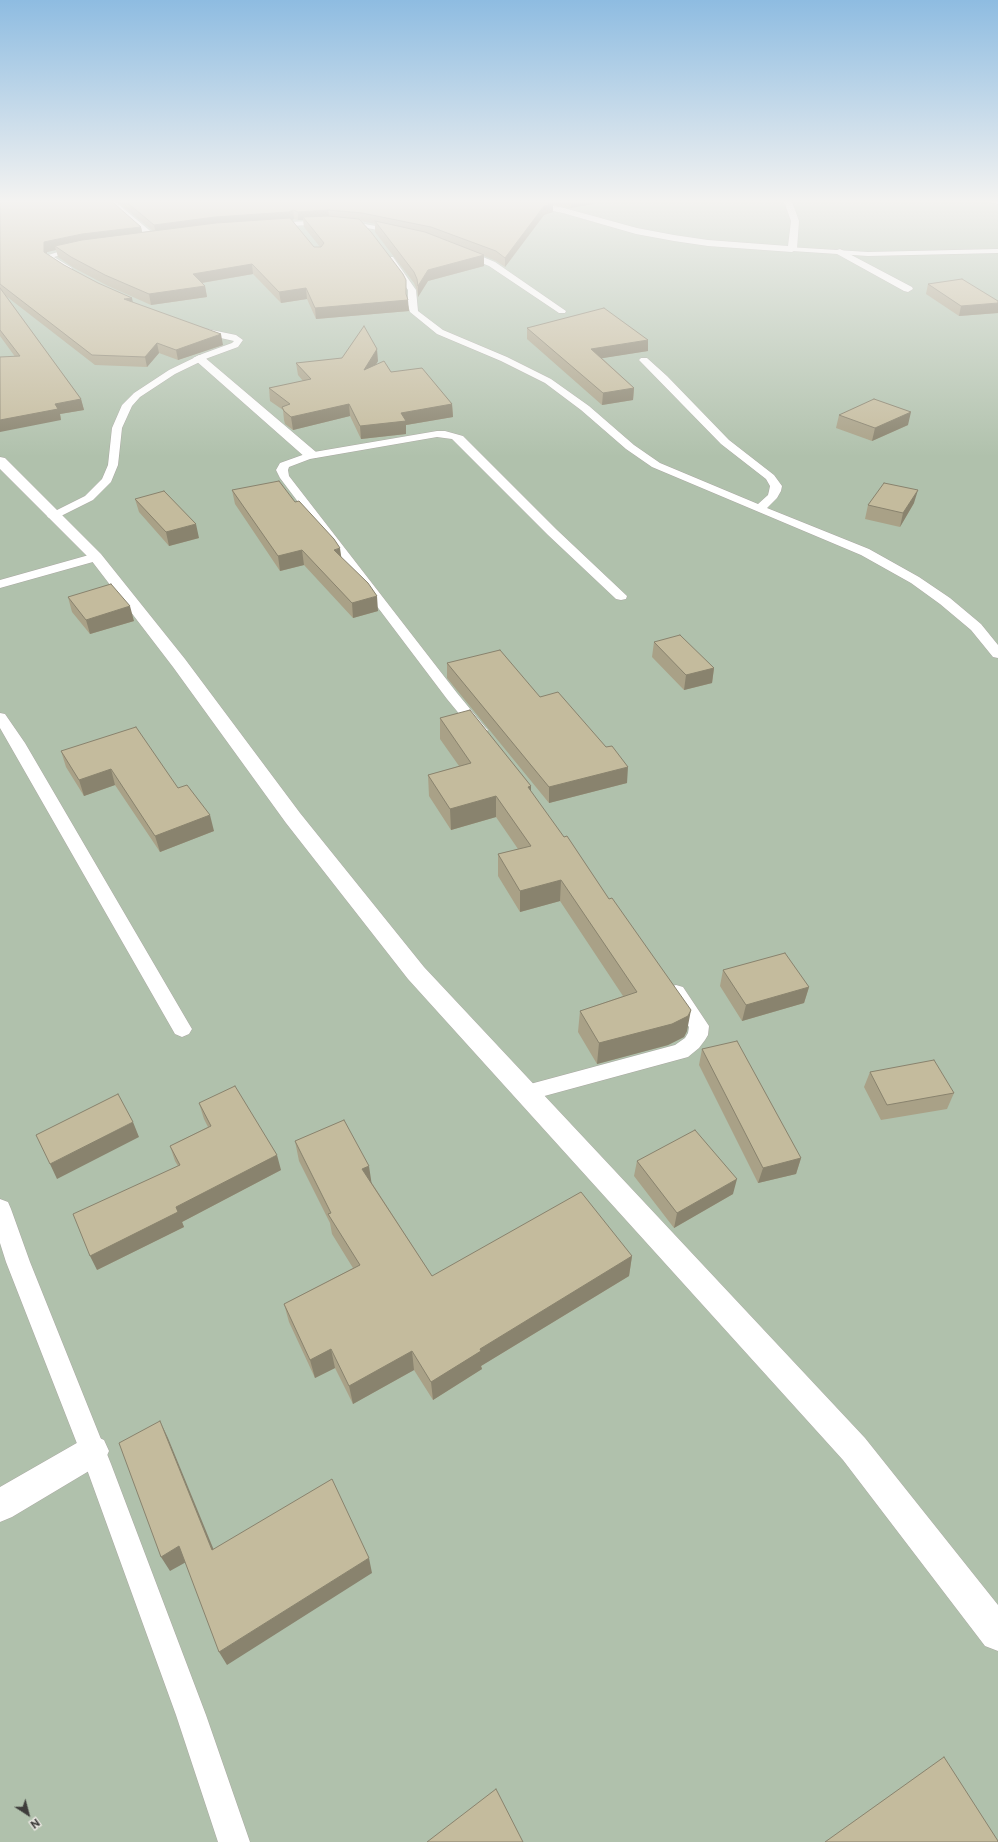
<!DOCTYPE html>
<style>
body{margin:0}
#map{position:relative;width:998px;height:1842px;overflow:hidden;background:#e7e5df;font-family:Commissioner,sans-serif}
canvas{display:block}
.north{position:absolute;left:8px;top:1794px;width:40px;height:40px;-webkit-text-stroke:3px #e7e5df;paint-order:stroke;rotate:144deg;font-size:11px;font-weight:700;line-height:16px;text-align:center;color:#3e3d3b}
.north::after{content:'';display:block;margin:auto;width:14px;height:18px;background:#3e3d3b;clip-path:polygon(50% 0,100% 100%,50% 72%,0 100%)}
</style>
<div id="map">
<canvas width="998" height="1842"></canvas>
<div class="north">N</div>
</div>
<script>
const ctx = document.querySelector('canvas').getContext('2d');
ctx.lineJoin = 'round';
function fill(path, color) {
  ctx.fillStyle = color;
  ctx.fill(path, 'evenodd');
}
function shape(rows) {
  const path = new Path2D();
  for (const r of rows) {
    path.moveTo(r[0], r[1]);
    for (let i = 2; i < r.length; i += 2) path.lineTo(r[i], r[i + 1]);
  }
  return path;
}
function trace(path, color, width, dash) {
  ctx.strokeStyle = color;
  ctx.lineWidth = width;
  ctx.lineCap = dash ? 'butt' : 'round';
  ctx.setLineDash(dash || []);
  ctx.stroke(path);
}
fill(shape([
 [0,199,986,199,998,202,998,1842,0,1842]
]), '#b0c1ac');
const lane = shape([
 [328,220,332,222,331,224,270,227,266,225,270,223,328,220],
 [359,223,398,230,402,232,398,234,362,227,358,225,359,223],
 [77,246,83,246,84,248,54,257,72,268,72,272,66,272,47,260,45,256,77,246],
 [789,247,868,252,998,249,998,253,868,256,792,251,788,249,789,247],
 [460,250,466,250,495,262,566,311,565,313,559,313,489,266,460,254,460,250],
 [387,257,393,257,416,290,418,311,443,330,507,357,551,379,589,406,634,445,660,463,758,504,768,495,769,491,770,486,766,479,721,444,639,360,641,358,647,358,667,376,729,440,774,475,782,486,781,491,777,498,767,508,869,549,919,577,950,598,981,624,998,645,998,658,993,657,971,630,940,604,911,583,861,555,652,467,626,449,581,410,545,383,501,361,437,334,410,312,408,305,408,290,386,259,387,257],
 [197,327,236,335,243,340,238,347,208,358,175,374,140,397,132,406,122,428,118,465,111,482,93,500,57,518,49,518,47,516,49,514,85,496,102,479,108,465,112,428,122,405,134,393,169,370,202,354,232,343,234,341,194,332,193,330,197,327],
 [437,431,445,431,463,436,556,529,627,596,626,599,621,600,616,599,548,535,452,439,437,437,310,459,289,467,288,470,289,476,457,693,485,727,488,730,485,733,480,735,475,733,447,699,280,478,276,470,280,463,308,453,437,431],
 [96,553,100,554,102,557,100,560,0,588,0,580,96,553],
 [0,713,5,714,25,743,189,1024,192,1029,189,1034,182,1037,175,1034,0,728,0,713],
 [676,985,683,987,709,1026,708,1035,705,1040,699,1048,688,1057,526,1101,519,1099,516,1093,519,1087,675,1045,685,1038,688,1033,689,1027,666,992,669,987,676,985],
 [0,1199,8,1202,11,1209,30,1262,111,1464,206,1715,250,1842,218,1842,176,1715,85,1464,6,1262,0,1243,0,1199]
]);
const street = shape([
 [103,199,112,199,155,235,157,237,155,239,149,239,103,199],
 [500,199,516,199,564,208,637,228,674,235,708,240,788,246,791,221,783,199,791,199,799,221,797,249,792,252,708,246,674,241,636,234,563,213,504,201,500,199],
 [985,199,998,199,998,204,986,201,985,199],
 [840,249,912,287,913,289,908,292,904,291,837,254,835,252,837,250,840,249],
 [199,355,203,356,316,452,318,455,316,458,306,458,195,360,193,358,199,355],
 [0,457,5,458,101,554,185,659,300,813,424,967,865,1438,998,1605,998,1651,985,1646,843,1460,408,979,286,823,173,667,91,560,0,469,0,457],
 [93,1435,104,1440,109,1451,104,1462,12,1517,0,1522,0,1487,82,1440,93,1435]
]);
trace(lane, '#aaa8a2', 1);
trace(street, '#aaa8a2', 1);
fill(lane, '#fff');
fill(street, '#fff');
fill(shape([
 [114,199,593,199,593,204,571,208,553,205,553,212,544,215,505,267,496,261,484,256,484,266,428,281,418,297,417,290,414,283,375,232,375,224,361,221,406,296,409,311,316,319,307,299,281,303,253,274,202,283,205,286,207,297,151,305,108,286,74,268,58,257,56,250,47,252,47,254,64,265,133,302,223,345,178,360,159,353,147,367,95,365,6,296,81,399,84,410,60,414,61,420,0,336,0,200,141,227,142,232,153,231],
 [294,219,298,220,303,220,304,227,320,247,314,247,292,220],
 [928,284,998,301,998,313,959,316,926,294],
 [527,328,648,351,602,358,634,388,633,400,602,405,527,339],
 [378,361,376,364,452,404,453,417,406,425,406,434,361,439,350,416,293,430,285,424,284,420,283,410,270,401,269,388,303,381,298,375,296,363],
 [839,415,908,425,872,441,836,428],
 [232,490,295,502,341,557,378,611,353,618,304,565,280,571,235,504],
 [135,499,199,538,169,546,139,512],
 [914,503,900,527,865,519,868,505],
 [68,597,134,621,90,634,72,612],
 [654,642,714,668,712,683,684,690,652,657],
 [447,663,540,697,627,783,549,803,447,678],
 [440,718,531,792,687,1031,684,1037,668,1045,597,1064,578,1032,580,1011,623,996,560,901,520,912,498,876,498,854,518,849,496,817,451,830,429,796,428,775,459,766,440,739],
 [61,751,178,788,214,831,160,852,115,785,84,796,66,767],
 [723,970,809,987,804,1003,742,1021,720,986],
 [702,1049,801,1158,796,1174,758,1183,699,1065],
 [870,1072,954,1093,947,1109,881,1120,864,1087],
 [199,1103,281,1170,182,1222,184,1227,97,1270,178,1166,175,1161,170,1146,208,1127,204,1119],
 [295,1141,372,1183,432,1276,632,1256,629,1276,481,1366,482,1369,433,1400,414,1370,353,1404,335,1368,315,1378,289,1322,284,1304,353,1268,332,1234,330,1223,299,1161],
 [637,1161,733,1194,674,1228,634,1176]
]), '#a9a187');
fill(shape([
 [576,199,593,199,593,204,571,208,572,200],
 [553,204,553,212,544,215,505,267,505,258,544,206],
 [293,210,294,219,290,221,156,234,154,225,215,217],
 [328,210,329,218,303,217,303,220,298,220,298,212],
 [141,227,143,236,55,246,56,250,47,252,46,261,44,252,44,242,82,234],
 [484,255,484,266,428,281,418,297,418,286,428,270],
 [252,264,253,274,195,284,193,274],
 [406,280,406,300,408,300,409,311,316,319,315,308],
 [205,286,207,297,151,305,149,294],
 [306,288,307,299,281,303,279,292],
 [132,298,134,308,124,299],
 [998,303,998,313,959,316,961,306],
 [221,334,223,345,178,360,176,350],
 [648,340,648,351,591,360,591,349],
 [157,343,159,353,147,367,145,357],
 [377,349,378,361,365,383,364,370],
 [634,388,633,400,602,405,603,393],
 [81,399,84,410,60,414,61,420,0,432,0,420,55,404],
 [349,404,350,416,293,430,291,417],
 [452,404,453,417,406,425,406,434,361,439,360,426,401,413],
 [911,412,908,425,872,441,875,428],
 [918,490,914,503,900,527,903,513],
 [196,524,199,538,169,546,166,532],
 [340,548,342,562,334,550],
 [302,550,304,565,280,571,278,556],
 [377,596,378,611,353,618,352,603],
 [130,606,134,621,90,634,86,620],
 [714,668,712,683,684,690,686,675],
 [628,767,627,783,549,803,549,787],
 [111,769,115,785,84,796,79,780],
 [531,786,531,807,528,787],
 [496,796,496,817,451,830,450,809],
 [210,815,214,831,160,852,155,836],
 [561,880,560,901,520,912,520,891],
 [809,987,804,1003,742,1021,746,1005],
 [691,1010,687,1031,684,1037,668,1045,597,1064,599,1043],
 [133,1122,139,1137,57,1179,50,1164],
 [277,1155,281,1170,182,1222,184,1227,97,1270,90,1256,176,1207],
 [801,1158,796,1174,758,1183,763,1168],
 [369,1166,372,1186,362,1169],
 [737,1179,733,1194,674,1228,677,1213],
 [632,1256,629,1276,481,1366,482,1369,433,1400,431,1382,480,1349],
 [331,1349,335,1368,315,1378,310,1360],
 [412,1351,414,1370,353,1404,349,1386],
 [160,1421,168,1438,220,1565,212,1550],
 [179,1546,188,1561,170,1571,161,1557],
 [369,1558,372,1573,227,1665,219,1652]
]), '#89836e');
const building = shape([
 [3,199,109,199,141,227,82,234,44,242,44,252,64,265,98,283,132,298,124,299,221,334,176,350,157,343,145,357,92,355,0,284,0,200,3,199],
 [123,199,528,199,553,204,544,206,505,258,496,251,431,227,362,213,328,210,298,212,293,210,289,212,215,217,154,225,123,199],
 [328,216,359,219,371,232,403,274,406,280,406,294,408,300,315,308,306,288,279,292,252,264,193,274,205,286,149,294,105,275,71,257,55,246,82,240,216,223,290,218,314,247,321,247,324,243,303,217,328,216],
 [375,221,425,232,484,255,428,270,418,286,417,279,414,272,375,221],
 [962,279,998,301,998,303,961,306,928,284,962,279],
 [0,288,81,399,55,404,58,409,0,420,0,357,20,356,0,330,0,288],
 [604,308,648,340,591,349,634,388,603,393,527,328,604,308],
 [364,326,377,349,364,370,384,361,391,372,422,368,452,404,401,413,406,421,360,426,349,404,291,417,284,411,282,407,290,404,269,388,311,379,296,363,342,358,364,326],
 [874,399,911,412,875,428,839,415,874,399],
 [279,481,295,502,299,501,334,539,340,548,334,550,368,583,377,596,352,603,302,550,278,556,232,490,279,481],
 [884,483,918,490,903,513,868,505,884,483],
 [164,491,196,524,166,532,135,499,164,491],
 [111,584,130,606,86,620,68,597,111,584],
 [680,635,714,668,686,675,654,642,680,635],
 [500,650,540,697,558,692,606,747,612,746,628,767,549,787,447,663,500,650],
 [470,710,531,786,528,787,564,837,567,836,609,899,612,898,691,1010,688,1016,672,1024,599,1043,580,1011,637,992,561,880,520,891,498,854,531,846,496,796,450,809,428,775,471,763,440,718,470,710],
 [136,727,178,788,187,785,210,815,155,836,111,769,79,780,61,751,136,727],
 [785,953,809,987,746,1005,723,970,785,953],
 [737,1041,801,1158,763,1168,702,1049,737,1041],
 [934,1060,954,1093,887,1105,870,1072,934,1060],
 [235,1086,277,1155,176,1207,178,1212,90,1256,73,1214,180,1165,170,1146,211,1126,199,1103,235,1086],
 [118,1094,133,1122,50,1164,36,1135,118,1094],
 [344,1120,369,1166,362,1169,432,1276,581,1192,632,1256,480,1349,481,1351,431,1382,412,1351,349,1386,331,1349,310,1360,284,1304,360,1265,328,1214,331,1213,295,1141,344,1120],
 [695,1130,737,1179,677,1213,637,1161,695,1130],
 [160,1421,212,1550,332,1479,369,1558,219,1652,179,1546,161,1557,119,1443,160,1421],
 [944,1757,998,1841,998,1842,825,1842,944,1757],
 [496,1789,523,1842,427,1842,496,1789]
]);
fill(building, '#c4bb9d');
trace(building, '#89836e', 1);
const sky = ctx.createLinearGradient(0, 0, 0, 457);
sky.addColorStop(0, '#8ebce1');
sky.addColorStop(0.44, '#f4f3f1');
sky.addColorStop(1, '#f4f3f100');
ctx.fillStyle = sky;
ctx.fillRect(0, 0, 998, 457);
</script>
